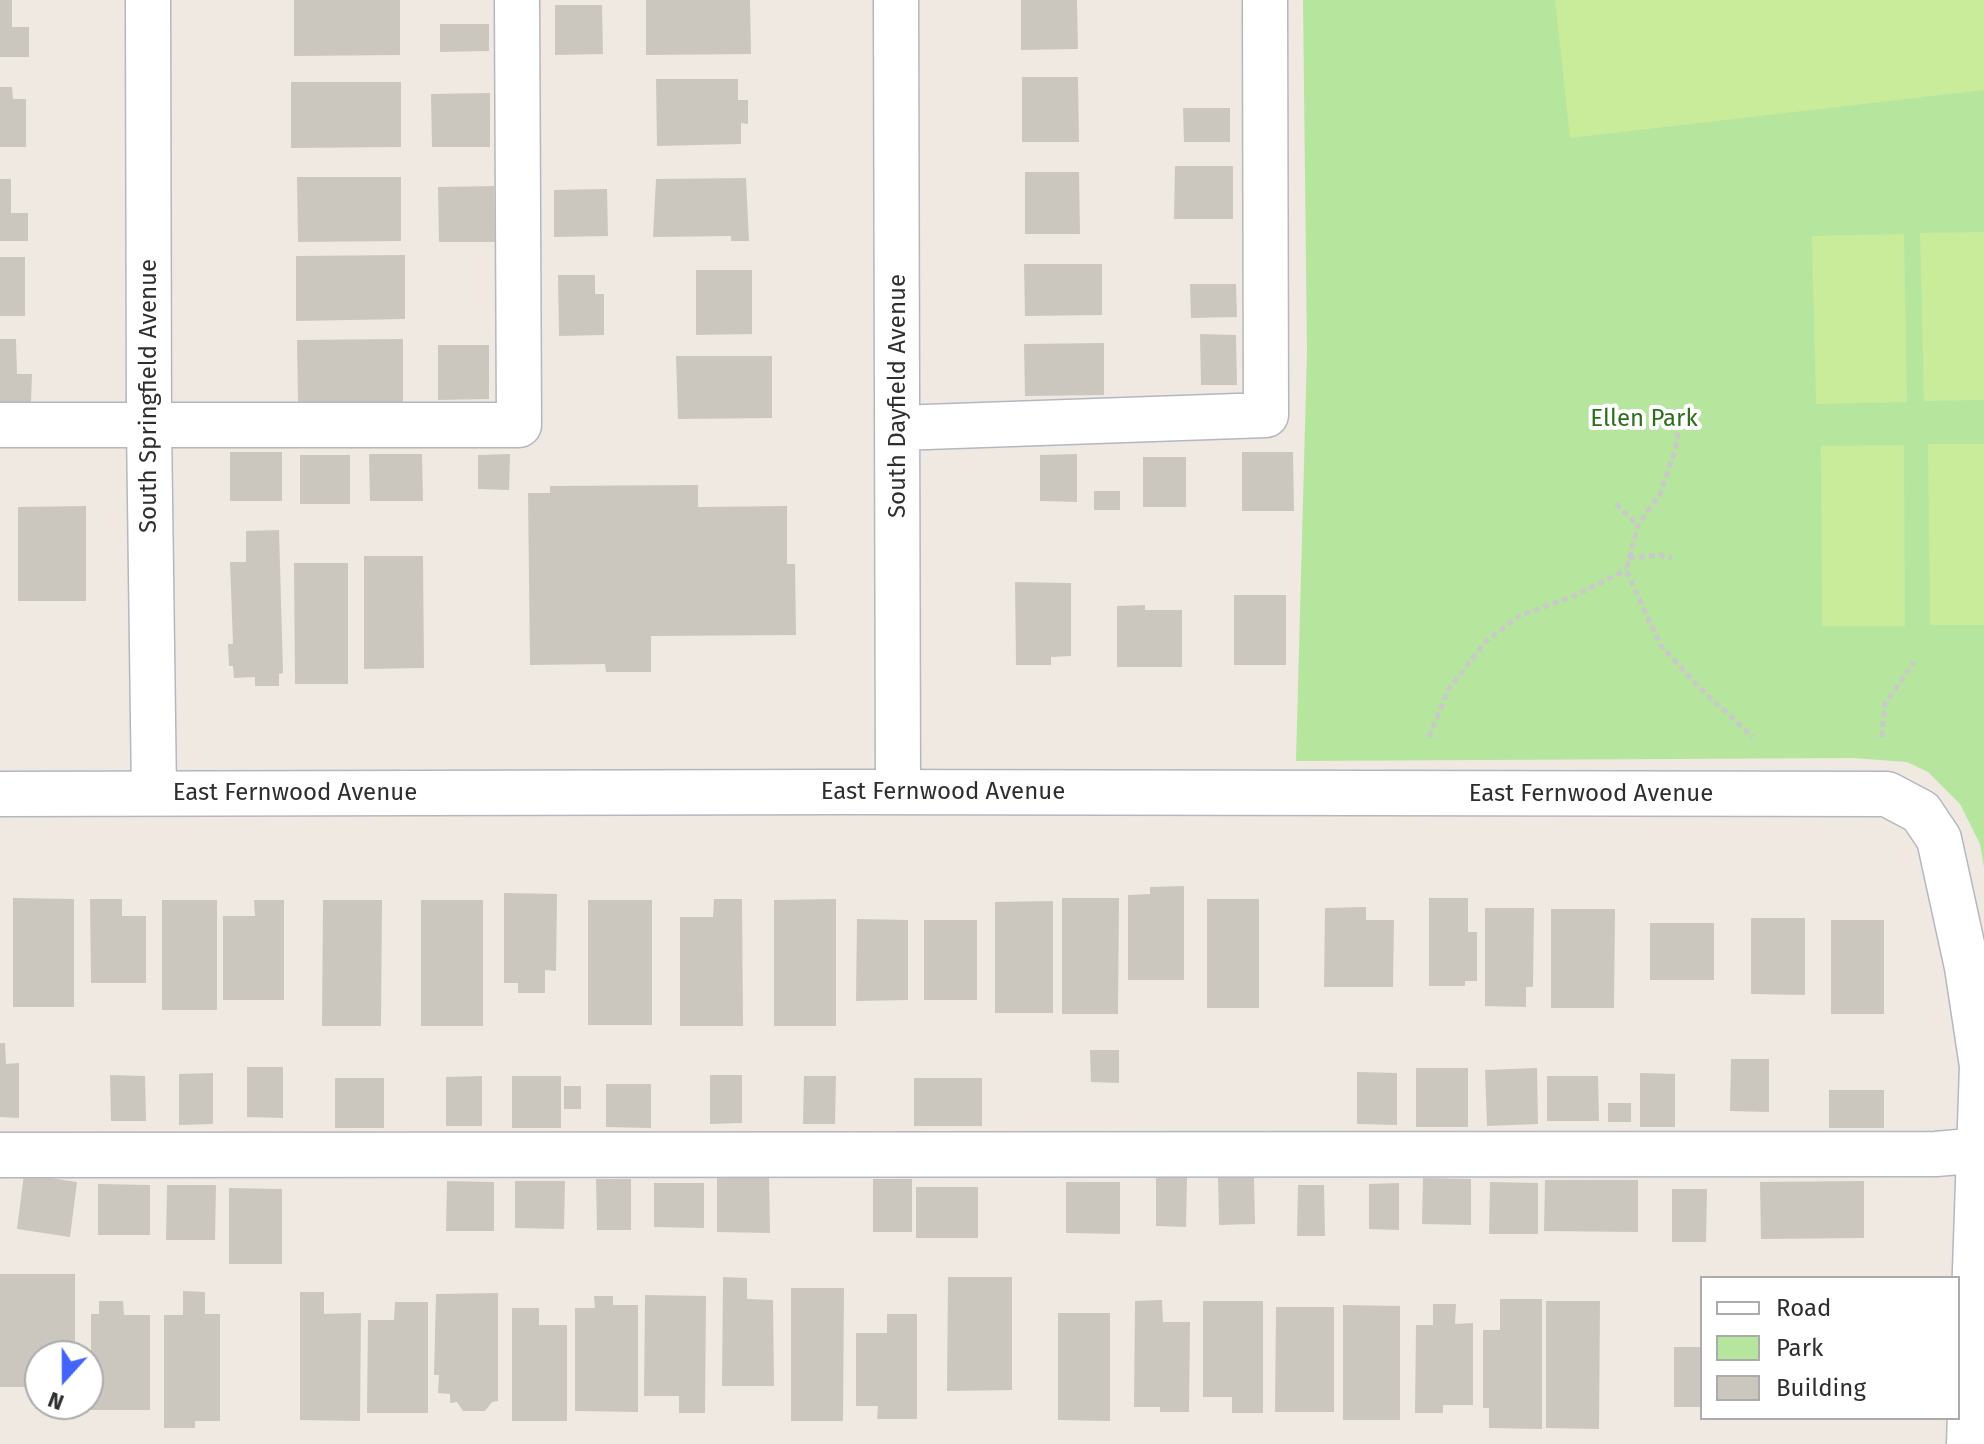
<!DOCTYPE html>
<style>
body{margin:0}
#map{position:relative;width:1984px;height:1444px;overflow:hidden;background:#efe9e1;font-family:"Fira Sans",sans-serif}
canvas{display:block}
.legend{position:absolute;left:1700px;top:1276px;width:260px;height:144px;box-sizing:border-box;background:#fff;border:2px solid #ababab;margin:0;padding:10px 14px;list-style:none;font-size:24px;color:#2e2e2e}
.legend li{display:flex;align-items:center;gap:16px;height:40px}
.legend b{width:40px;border:2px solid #ababab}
.north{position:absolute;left:24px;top:1340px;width:80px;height:80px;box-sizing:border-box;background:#fff;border:2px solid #ababab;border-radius:50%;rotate:201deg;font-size:22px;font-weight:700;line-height:32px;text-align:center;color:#2e2e2e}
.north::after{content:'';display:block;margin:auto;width:28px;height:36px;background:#4264fb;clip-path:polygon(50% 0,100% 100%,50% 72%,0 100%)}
</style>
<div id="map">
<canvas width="1984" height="1444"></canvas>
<ul class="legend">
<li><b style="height:10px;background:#fff"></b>Road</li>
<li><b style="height:22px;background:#b6e59e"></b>Park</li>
<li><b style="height:22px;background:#cbc7bf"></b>Building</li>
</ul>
<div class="north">N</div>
</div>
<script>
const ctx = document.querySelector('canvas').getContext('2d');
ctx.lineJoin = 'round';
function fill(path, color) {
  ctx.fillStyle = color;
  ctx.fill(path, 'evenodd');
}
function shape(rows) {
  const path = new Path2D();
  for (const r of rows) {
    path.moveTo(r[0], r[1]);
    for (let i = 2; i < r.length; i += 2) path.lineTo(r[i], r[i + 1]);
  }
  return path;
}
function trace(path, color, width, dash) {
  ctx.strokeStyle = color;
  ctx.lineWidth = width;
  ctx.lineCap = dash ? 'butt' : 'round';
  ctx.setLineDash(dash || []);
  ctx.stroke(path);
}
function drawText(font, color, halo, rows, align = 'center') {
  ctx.font = font + ' "Fira Sans",sans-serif';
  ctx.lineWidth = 8;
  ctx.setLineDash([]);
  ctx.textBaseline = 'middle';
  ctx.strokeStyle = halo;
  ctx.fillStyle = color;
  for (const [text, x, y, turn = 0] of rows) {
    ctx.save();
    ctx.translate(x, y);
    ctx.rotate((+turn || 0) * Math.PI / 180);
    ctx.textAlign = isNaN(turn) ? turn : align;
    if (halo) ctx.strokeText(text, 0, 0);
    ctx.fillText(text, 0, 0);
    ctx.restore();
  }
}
fill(shape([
 [1303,0,1984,0,1984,867,1980,844,1960,804,1928,772,1907,762,1853,758,1296,761,1307,352]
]), '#b6e59e');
fill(shape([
 [1555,0,1984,0,1984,90,1570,138],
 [1984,232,1984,400,1924,401,1920,233],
 [1904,234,1907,402,1816,404,1812,236],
 [1928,444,1984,444,1984,625,1930,625],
 [1904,445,1905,626,1822,626,1821,446]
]), '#c9ec9a');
fill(shape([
 [0,0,12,0,12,27,29,27,29,57,0,57],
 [294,0,400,0,400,55,294,56],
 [646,0,750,0,751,54,646,55],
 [1021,0,1077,0,1078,49,1021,50],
 [555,5,602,5,603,54,555,55],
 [440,24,489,24,489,51,440,52],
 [1022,77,1078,77,1079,142,1022,142],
 [656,79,738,79,738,100,748,100,748,124,741,123,741,144,657,146],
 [291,82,401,82,401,147,291,148],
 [0,87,12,87,13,99,26,99,26,147,0,147],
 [490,93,490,147,432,147,431,94],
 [1183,108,1230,108,1230,142,1184,142],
 [1175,166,1233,166,1233,219,1174,219],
 [1025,172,1079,172,1080,234,1025,234],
 [297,177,401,177,401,241,298,242],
 [746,178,749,241,731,241,731,236,653,237,656,179],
 [0,179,11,179,11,213,28,213,28,241,0,241],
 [494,186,495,242,439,242,438,187],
 [607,189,608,236,554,237,554,190],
 [405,255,405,319,296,321,296,256],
 [0,257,25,257,25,316,0,316],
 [1024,264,1102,264,1102,315,1025,316],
 [696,270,752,270,752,334,696,335],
 [558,275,595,275,595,294,604,294,604,335,559,336],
 [1190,284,1236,284,1237,317,1191,318],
 [1200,334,1236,335,1237,385,1201,385],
 [0,339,16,339,17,374,32,374,31,402,0,402],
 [403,339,403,403,298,404,297,340],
 [1104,343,1104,395,1025,396,1024,344],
 [438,345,489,345,489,399,438,400],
 [676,356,772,356,772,418,678,419],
 [230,452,282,452,282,501,230,501],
 [1242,452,1293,452,1294,511,1242,511],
 [369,454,422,454,423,501,370,501],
 [510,454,509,490,478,489,478,455],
 [1077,454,1077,502,1040,501,1040,455],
 [300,455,350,455,350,504,300,504],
 [1143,457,1186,457,1186,507,1143,507],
 [698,485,698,507,787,506,787,564,795,564,796,635,651,636,651,672,606,672,605,664,530,665,528,493,550,493,550,486],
 [1094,491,1120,491,1120,510,1094,510],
 [86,506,86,601,18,601,18,507],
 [279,530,283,673,279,674,279,686,255,686,255,677,234,678,233,666,229,666,228,644,233,644,230,562,246,562,246,531],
 [364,556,423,556,424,668,364,669],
 [294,563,348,563,348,684,295,684],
 [1015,582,1071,583,1071,656,1051,657,1051,665,1016,665],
 [1234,595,1286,595,1286,665,1234,665],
 [1145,605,1145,610,1182,610,1182,667,1117,667,1117,606],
 [1184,886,1184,980,1128,980,1128,895,1150,894,1150,887],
 [504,893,557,894,556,971,545,970,545,993,518,993,518,983,504,983],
 [13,898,74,899,74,1007,13,1007],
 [1062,898,1119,898,1118,1014,1062,1014],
 [1429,898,1468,898,1468,932,1477,932,1477,981,1465,981,1465,986,1429,986],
 [90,899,122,899,122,916,146,916,146,983,91,983],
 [714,899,742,899,743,1026,680,1026,680,917,713,917],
 [836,899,836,1026,774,1026,774,900],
 [1207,899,1259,899,1259,1008,1207,1008],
 [162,900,217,900,217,1010,162,1010],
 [254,900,284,900,284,1000,223,1000,223,916,255,916],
 [323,900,382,900,381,1026,322,1026],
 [421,900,483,900,483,1026,421,1026],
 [588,900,652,900,652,1025,588,1025],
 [1053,901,1053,1013,995,1013,995,902],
 [1366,907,1366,920,1394,920,1393,987,1324,987,1325,908],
 [1485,908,1534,908,1533,987,1526,987,1526,1007,1485,1006],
 [1551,909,1615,909,1614,1008,1551,1008],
 [1751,918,1805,918,1805,995,1751,994],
 [857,919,908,920,908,1000,856,1001],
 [924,920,977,920,977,1000,924,1000],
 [1831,920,1884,920,1884,1014,1831,1014],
 [1650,923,1714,923,1714,980,1650,980],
 [0,1043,5,1043,6,1064,19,1063,19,1118,0,1117],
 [1090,1050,1119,1050,1119,1083,1091,1082],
 [1731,1059,1769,1059,1769,1112,1730,1111],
 [247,1067,283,1067,283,1118,247,1117],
 [1416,1068,1468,1068,1468,1127,1416,1127],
 [1537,1068,1538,1124,1487,1126,1485,1070],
 [1357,1072,1397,1073,1397,1125,1357,1124],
 [213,1073,213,1124,179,1125,179,1074],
 [1640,1073,1675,1074,1675,1127,1640,1127],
 [110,1075,145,1076,146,1121,111,1121],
 [710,1075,742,1075,742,1123,710,1124],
 [482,1076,482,1126,446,1126,446,1077],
 [512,1076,561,1076,561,1128,512,1128],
 [804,1076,836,1076,835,1124,803,1124],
 [1547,1076,1598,1076,1599,1121,1547,1121],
 [335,1078,384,1078,384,1128,335,1128],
 [914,1078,982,1078,982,1126,914,1126],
 [606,1084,651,1084,651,1128,606,1127],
 [564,1086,581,1086,581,1109,564,1109],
 [1829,1090,1884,1090,1884,1128,1829,1128],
 [1608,1103,1631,1103,1631,1122,1608,1122],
 [769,1173,770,1233,717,1232,717,1174],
 [24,1174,77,1182,70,1237,17,1229],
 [1156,1177,1187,1177,1186,1227,1156,1226],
 [1218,1177,1254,1177,1255,1224,1219,1225],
 [1423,1178,1471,1179,1471,1225,1422,1224],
 [596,1179,631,1179,631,1230,597,1230],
 [873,1179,912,1179,912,1232,873,1232],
 [1545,1180,1638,1180,1638,1232,1544,1231],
 [447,1181,494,1182,494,1231,446,1231],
 [515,1181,565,1181,564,1229,515,1228],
 [1864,1181,1864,1238,1761,1239,1760,1182],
 [1066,1182,1120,1182,1120,1234,1066,1233],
 [1490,1182,1538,1183,1538,1234,1489,1234],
 [654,1183,704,1183,704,1228,654,1227],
 [1399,1183,1399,1230,1369,1229,1369,1184],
 [98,1184,150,1185,150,1235,98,1235],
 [167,1185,216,1185,215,1240,166,1240],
 [1298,1185,1324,1185,1325,1236,1297,1236],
 [916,1187,978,1187,978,1238,916,1238],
 [229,1188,282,1189,282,1264,229,1264],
 [1672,1189,1707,1189,1706,1242,1672,1242],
 [0,1274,75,1274,75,1356,40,1356,40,1400,37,1400,37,1387,0,1387],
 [723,1277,747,1278,747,1299,773,1300,774,1386,722,1386],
 [948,1277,1012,1277,1012,1390,947,1391],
 [791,1288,844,1288,843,1421,791,1421],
 [183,1291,205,1292,205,1314,220,1314,220,1421,195,1421,195,1428,164,1428,164,1315,183,1315],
 [300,1292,324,1292,324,1314,361,1313,360,1421,300,1420],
 [498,1293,498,1401,492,1402,485,1411,463,1411,457,1402,450,1403,450,1394,438,1393,439,1375,434,1375,436,1294],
 [645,1295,706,1296,705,1413,679,1413,679,1396,644,1396],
 [594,1296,613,1296,613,1305,638,1305,638,1412,575,1411,575,1308,595,1308],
 [1500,1299,1542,1299,1542,1429,1489,1428,1489,1408,1483,1408,1483,1330,1500,1330],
 [1162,1300,1163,1322,1190,1322,1189,1412,1160,1412,1160,1407,1134,1407,1135,1301],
 [99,1301,123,1301,124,1315,150,1315,150,1410,91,1410,91,1314,99,1314],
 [1203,1301,1263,1301,1263,1413,1232,1413,1232,1397,1203,1397],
 [1546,1301,1600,1301,1599,1429,1546,1428],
 [395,1302,428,1302,428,1413,367,1413,368,1320,394,1320],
 [1433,1304,1456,1304,1455,1324,1473,1323,1473,1405,1443,1405,1443,1413,1415,1413,1416,1325,1433,1325],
 [1343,1305,1400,1306,1400,1420,1343,1420],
 [1276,1307,1334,1307,1334,1412,1275,1412],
 [512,1308,539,1308,539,1325,567,1325,567,1421,512,1421],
 [1058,1313,1110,1313,1110,1421,1058,1420],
 [887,1314,917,1314,917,1419,877,1419,878,1406,856,1406,856,1333,887,1333],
 [1674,1347,1702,1347,1702,1407,1674,1407]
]), '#cbc7bf');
const minor = shape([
 [148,0,149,426,154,793],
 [896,0,898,792],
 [0,425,519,425,517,0],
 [898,428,1266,415,1265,0],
 [0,794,843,792,1887,794,1921,812,1939,839,1967,967,1982,1066,1969,1444],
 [0,1155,1936,1154,1981,1150]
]);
trace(minor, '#b4b7c1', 47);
trace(shape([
 [1681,413,1675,451,1660,494,1638,525,1626,570,1661,646,1704,692,1753,737],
 [1616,504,1638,525],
 [1629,558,1660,555,1672,558],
 [1429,737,1448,690,1486,641,1519,616,1574,596,1626,570],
 [1882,737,1885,704,1914,662]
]), '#c9c9c9', 5, [6, 4]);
trace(minor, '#fff', 44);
drawText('24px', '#2e2e2e', '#fff', [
 ["South Springfield Avenue",149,396,-90],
 ["South Dayfield Avenue",898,396,-90],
 ["East Fernwood Avenue",943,792],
 ["East Fernwood Avenue",295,793],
 ["East Fernwood Avenue",1591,794]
]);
drawText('24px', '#2c6e1b', '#fff', [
 ["Ellen Park",1644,419]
]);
</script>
